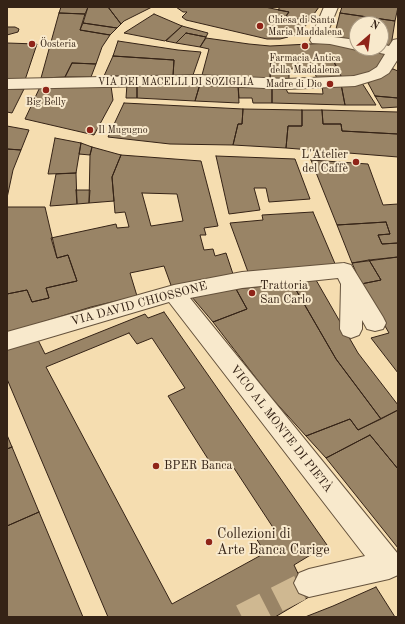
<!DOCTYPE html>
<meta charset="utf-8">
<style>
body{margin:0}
#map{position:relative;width:405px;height:624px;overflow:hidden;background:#f5ddb0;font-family:"Old Standard TT",serif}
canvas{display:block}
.frame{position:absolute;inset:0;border:8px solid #352316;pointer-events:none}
.north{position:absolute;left:349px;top:16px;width:40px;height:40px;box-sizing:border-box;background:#f8e9cc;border:1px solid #aa9a83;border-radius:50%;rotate:28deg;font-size:11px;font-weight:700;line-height:16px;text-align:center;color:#352316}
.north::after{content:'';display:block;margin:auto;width:14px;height:18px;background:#8f2418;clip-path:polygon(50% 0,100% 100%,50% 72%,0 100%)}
</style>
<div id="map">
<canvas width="405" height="624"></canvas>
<div class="frame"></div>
<div class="north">N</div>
</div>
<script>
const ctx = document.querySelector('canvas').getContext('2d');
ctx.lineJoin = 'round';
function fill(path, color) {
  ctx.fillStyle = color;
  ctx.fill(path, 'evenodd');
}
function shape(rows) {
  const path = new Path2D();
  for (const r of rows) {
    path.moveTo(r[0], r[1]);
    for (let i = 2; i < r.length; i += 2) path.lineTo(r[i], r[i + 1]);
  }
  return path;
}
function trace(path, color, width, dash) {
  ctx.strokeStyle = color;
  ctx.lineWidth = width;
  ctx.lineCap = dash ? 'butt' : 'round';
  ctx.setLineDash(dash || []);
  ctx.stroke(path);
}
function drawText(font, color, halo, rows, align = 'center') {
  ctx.font = font + ' "Old Standard TT",serif';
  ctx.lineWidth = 4;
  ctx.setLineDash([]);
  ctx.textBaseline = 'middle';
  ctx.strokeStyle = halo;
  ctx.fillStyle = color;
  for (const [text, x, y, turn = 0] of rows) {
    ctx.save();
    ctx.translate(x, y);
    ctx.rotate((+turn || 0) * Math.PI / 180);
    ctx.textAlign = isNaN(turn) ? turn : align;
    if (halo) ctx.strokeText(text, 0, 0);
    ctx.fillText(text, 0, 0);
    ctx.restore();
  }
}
const building = shape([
 [61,7,88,7,85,14,59,13,61,7],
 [88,7,108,7,121,24,117,28,83,23,88,7],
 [108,7,152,7,124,21,121,24,108,7],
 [176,7,265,7,289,12,286,16,309,21,298,36,290,34,288,37,280,39,267,39,186,20,182,17,187,12,183,12,176,7],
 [280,7,319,7,309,21,286,16,289,12,278,10,280,7],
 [342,7,398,7,395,21,340,13,342,7],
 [59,13,85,14,80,30,110,35,102,47,96,64,72,63,65,77,41,78,59,13],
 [340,13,395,21,391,46,381,44,381,24,357,24,357,40,334,37,340,13],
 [154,14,182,26,165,41,124,33,154,14],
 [83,23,117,28,110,35,80,30,83,23],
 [182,26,208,33,206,37,186,33,176,43,166,41,182,26],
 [7,27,15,27,19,29,18,32,7,35,7,27],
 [186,33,206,37,200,47,176,43,186,33],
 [206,38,249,44,270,46,329,43,386,53,374,71,365,74,342,78,333,60,271,61,270,79,202,75,209,49,200,47,206,38],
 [118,41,178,50,201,52,193,75,173,76,174,60,113,56,118,41],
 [7,43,37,44,25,80,7,80,7,43],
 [113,56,174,60,173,76,104,76,113,56],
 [333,60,342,78,317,79,313,68,289,69,289,80,270,79,271,61,333,60],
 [72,63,96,64,91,77,65,77,72,63],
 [393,69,398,71,398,98,375,96,368,83,393,69],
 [362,83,376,105,345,105,341,84,362,83],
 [127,84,137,84,137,98,126,98,127,84],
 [137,84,200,84,195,101,137,98,137,84],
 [200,84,238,85,239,103,195,101,200,84],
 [341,84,345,105,272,103,272,86,285,87,288,93,323,94,322,85,341,84],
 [238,85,272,86,272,103,253,103,252,98,239,98,238,85],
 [111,86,113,100,94,135,25,119,40,87,111,86],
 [7,89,24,89,12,113,7,112,7,89],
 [375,96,398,98,398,107,382,108,375,96],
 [124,103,243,109,242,124,238,124,233,145,170,144,108,137,124,103],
 [243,109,302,110,302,126,288,126,286,148,233,145,238,124,242,124,243,109],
 [302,110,322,110,323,124,341,124,342,131,398,134,398,157,286,148,288,126,302,126,302,110],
 [322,110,398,112,398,134,342,131,341,124,323,124,322,110],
 [7,126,29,130,21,150,7,149,7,126],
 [55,138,81,143,76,173,48,174,55,138],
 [81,143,92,147,90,155,79,154,81,143],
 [92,147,121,155,112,177,114,201,89,203,90,155,92,147],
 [7,149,21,150,13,170,7,198,7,149],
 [121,155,201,161,218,226,204,228,206,235,200,235,204,250,213,249,215,256,226,253,233,274,172,288,164,266,130,273,137,296,91,307,7,333,7,294,27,290,32,302,49,298,46,288,77,281,68,255,57,258,51,238,116,224,117,228,129,227,125,212,115,213,112,177,121,155],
 [142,193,177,194,183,221,151,226,142,193],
 [216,156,295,159,310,199,269,202,266,188,254,188,260,210,229,214,216,156],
 [311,160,368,164,383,205,398,204,398,243,382,244,378,235,390,234,386,222,337,225,311,160],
 [76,173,77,204,50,206,56,174,76,173],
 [76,190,90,190,89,203,77,204,76,190],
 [7,207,45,207,57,258,68,255,77,281,46,288,49,298,32,302,27,290,7,294,7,207],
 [313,212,336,266,248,272,230,223,263,220,262,215,313,212],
 [386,222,390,234,378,235,382,244,398,243,398,257,352,263,337,225,386,222],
 [398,257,398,373,371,338,389,333,361,284,381,280,369,260,398,257],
 [369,260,381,280,361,284,352,263,369,260],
 [316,280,358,353,398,405,398,410,381,419,336,359,292,283,316,280],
 [292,283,336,359,381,419,358,430,350,419,306,436,269,395,213,322,247,309,236,289,292,283],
 [236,289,247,309,213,322,191,296,236,289],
 [164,312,327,545,294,565,309,597,275,617,108,617,7,379,7,349,37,338,45,354,145,314,148,318,164,312],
 [129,333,137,344,152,338,185,388,168,396,215,470,230,462,274,529,256,538,265,553,172,604,46,367,129,333],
 [398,410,398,469,370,435,326,458,306,436,350,419,358,430,398,410],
 [7,435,12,447,7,449,7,435],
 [370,435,398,469,398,548,326,458,370,435],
 [12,447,39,512,7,526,7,449,12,447],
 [39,512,83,617,7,617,7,526,39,512],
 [376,587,395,617,305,617,333,606,376,587]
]);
fill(building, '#998466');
trace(building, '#352316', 1);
trace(shape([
 [242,617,309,583]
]), '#cfb891', 26, [26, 13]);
const street = shape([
 [324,7,338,7,326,36,357,40,357,48,362,48,357,50,330,44,312,43,310,40,324,7],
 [398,39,398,59,389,73,381,78,355,86,286,89,198,85,7,89,7,79,198,75,286,79,354,76,369,72,377,67,385,54,370,51,367,48,381,48,381,44,389,46,393,40,398,39],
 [344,263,351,265,383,317,386,323,383,329,375,331,367,329,362,320,362,329,359,335,351,338,343,335,340,329,341,284,338,278,242,288,190,298,398,554,398,575,389,579,309,597,299,593,294,583,299,573,309,569,365,556,169,302,7,350,7,332,174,285,242,272,344,263]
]);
trace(street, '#65523c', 2);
fill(street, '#f8e9cc');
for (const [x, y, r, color] of [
 [260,26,4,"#8f2418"],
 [32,44,4,"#8f2418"],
 [305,46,4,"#8f2418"],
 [330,84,4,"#8f2418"],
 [46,90,4,"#8f2418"],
 [90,130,4,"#8f2418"],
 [356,162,4,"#8f2418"],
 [252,293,4,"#8f2418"],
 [156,466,4,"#8f2418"],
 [209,542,4,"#8f2418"]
]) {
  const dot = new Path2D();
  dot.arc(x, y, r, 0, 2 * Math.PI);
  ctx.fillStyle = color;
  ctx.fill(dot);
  trace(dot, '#f8e9cc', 1.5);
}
drawText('10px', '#352316', '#f8e9cc', [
 ["Chiesa di Santa",268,20],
 ["Maria Maddalena",268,32],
 ["Öosteria",40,44],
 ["Farmacia Antica",305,58,"center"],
 ["della Maddalena",305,70,"center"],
 ["Madre di Dio",322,84,"right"],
 ["Big Belly",46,102,"center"],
 ["Il Mugugno",98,130]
], 'left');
drawText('10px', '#352316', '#f8e9cc', [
 ["VIA DEI MACELLI DI SOZIGLIA",176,82]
]);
drawText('12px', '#352316', '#f8e9cc', [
 ["L'Atelier",348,155,"right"],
 ["del Caffè",348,169,"right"],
 ["Trattoria",260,286],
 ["San Carlo",260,300],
 ["BPER Banca",164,466]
], 'left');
drawText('12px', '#352316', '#f8e9cc', [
 ["VIA DAVID CHIOSSONE",139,304,-15],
 ["VICO AL MONTE DI PIETÀ",281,429,52]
]);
drawText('14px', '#352316', '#f8e9cc', [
 ["Collezioni di",217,534],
 ["Arte Banca Carige",217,550]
], 'left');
</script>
